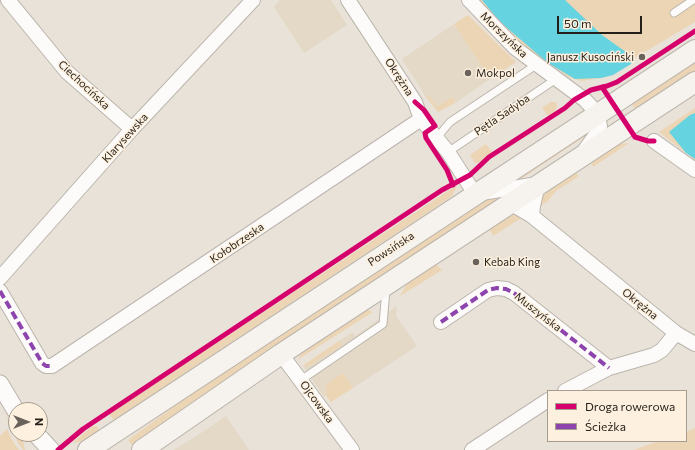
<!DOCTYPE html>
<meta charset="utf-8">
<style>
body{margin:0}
#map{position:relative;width:695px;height:450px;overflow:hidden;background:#e9e2d8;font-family:Commissioner,sans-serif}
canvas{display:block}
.legend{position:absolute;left:547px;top:390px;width:140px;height:52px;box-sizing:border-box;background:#fdf0de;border:1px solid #a69c8f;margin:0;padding:5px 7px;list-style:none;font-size:12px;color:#241f19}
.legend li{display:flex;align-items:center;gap:8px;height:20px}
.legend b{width:20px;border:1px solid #a69c8f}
.north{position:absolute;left:8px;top:402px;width:40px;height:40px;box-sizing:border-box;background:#fdf0de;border:1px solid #a69c8f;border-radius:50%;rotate:90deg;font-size:11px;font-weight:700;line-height:16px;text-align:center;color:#241f19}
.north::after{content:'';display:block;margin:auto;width:14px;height:18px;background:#69635c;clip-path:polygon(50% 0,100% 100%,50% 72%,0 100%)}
.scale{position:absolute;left:557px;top:16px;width:85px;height:18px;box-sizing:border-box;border:2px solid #241f19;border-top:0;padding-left:5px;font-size:12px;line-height:14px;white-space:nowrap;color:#241f19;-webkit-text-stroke:3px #fdf0de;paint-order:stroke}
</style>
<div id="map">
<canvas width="695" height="450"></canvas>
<ul class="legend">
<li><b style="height:5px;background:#d6006c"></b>Droga rowerowa</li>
<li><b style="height:5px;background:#8e44ad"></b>Ścieżka</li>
</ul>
<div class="north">N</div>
<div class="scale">50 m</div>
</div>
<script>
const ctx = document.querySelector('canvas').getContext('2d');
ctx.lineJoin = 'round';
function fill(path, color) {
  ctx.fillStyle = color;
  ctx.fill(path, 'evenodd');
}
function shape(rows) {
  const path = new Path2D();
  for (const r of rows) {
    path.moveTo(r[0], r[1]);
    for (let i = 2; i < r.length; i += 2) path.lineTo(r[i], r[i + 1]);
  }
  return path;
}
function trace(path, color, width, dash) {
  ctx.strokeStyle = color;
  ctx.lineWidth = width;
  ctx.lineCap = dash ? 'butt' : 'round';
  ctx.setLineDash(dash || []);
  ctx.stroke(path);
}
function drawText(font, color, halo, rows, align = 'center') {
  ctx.font = font + ' Commissioner,sans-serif';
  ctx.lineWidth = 3;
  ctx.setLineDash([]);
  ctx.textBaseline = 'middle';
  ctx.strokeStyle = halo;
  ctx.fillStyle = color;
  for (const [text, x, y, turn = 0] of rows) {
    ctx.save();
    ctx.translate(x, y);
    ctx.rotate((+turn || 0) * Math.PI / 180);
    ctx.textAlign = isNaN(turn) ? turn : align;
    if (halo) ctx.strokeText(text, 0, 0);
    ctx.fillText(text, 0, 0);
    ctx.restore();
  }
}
fill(shape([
 [280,0,331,0,347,25,304,53,274,7],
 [454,24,490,79,455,103,452,97,436,107,429,95,426,97,402,59],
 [397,306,396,316,417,346,353,388,342,373,325,392,326,396,324,397,303,366,309,366,341,345,339,341,353,332,355,336],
 [226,416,249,450,174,450,198,435]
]), '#e4d8c6');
fill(shape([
 [474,0,695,0,695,22,601,78,581,81,568,77,535,53,532,56],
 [468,15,516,62,490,79,454,24],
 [695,60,695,72,636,110,630,102],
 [429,95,436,107,452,97,455,103,438,112,426,97],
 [551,102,556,102,557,106,555,112,548,116,542,108],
 [695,108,695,160,659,132],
 [589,129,593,131,518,181,516,181,514,179],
 [629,143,593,167,591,163,617,144],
 [486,144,493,153,478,163,475,163,470,155],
 [575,172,579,176,556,191,548,201,539,207,544,194],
 [457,185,453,195,448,199,114,420,109,414],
 [505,195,188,405,132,445,128,440,227,368,487,197],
 [513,215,523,217,493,236,489,228,508,216],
 [436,264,442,270,400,296,407,283],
 [366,309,373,312,297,360,302,352],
 [339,341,342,345,309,366,302,366],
 [343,373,353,388,331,402,326,396,326,385],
 [4,412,16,434,23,441,25,450,23,450,18,443],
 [93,426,97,426,99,430,84,441,72,443],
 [695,428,695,450,633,450,659,441,686,441,686,432],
 [7,429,12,440,19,450,0,450,0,436]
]), '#ecd5b4');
fill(shape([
 [482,0,565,0,602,35,630,55,632,61,631,64,613,75,601,78,575,79,548,63,500,22],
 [695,113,695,159,686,153,669,132,690,115]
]), '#65d3e0');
const service = shape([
 [674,13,693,0],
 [436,139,450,122,536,65],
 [448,152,556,79],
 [301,380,383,324,386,290]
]);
const minor = shape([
 [8,0,67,72,132,129],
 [348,0,415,102,421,119,448,152,475,194,538,184,533,206,532,216],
 [469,0,515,48,585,100,597,113,600,126,597,133,584,151],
 [654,141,695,170],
 [510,203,532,216,676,333,695,344],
 [0,278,132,129,253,0],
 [0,291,42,363,46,366,52,366,421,119],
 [441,322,488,290,497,288,506,289,514,293,609,368],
 [281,354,352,450],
 [565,391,609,368,654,355,662,350,676,333],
 [472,450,548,400]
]);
const tertiary = shape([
 [0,384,16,411],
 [36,434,51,450]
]);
const secondary = shape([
 [88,450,695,50],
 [142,450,281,354,695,82]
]);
trace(service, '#bbb5ad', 9);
trace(minor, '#bbb5ad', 16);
trace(tertiary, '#bbb5ad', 19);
trace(secondary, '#bbb5ad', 22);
trace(service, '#fcfbf9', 7);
trace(minor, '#fcfbf9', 14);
trace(tertiary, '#fcfbf9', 17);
trace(secondary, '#f6f2ed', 20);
trace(shape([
 [0,291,42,363,46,366,52,366],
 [441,322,488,290,497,288,506,289,514,293,609,368]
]), '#8e44ad', 4, [8, 4]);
trace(shape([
 [602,87,635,137,648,141,654,141],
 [415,102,424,110,435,126,425,133,426,138,447,170,453,185],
 [58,450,83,429,442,190,470,175,489,157,565,108,574,100,591,90,607,86,617,82,695,31]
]), '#d6006c', 5);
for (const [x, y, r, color] of [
 [642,57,4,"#69635c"],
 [468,73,4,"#69635c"],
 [476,262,4,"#69635c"]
]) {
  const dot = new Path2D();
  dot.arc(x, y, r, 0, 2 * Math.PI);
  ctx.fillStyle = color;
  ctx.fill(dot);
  trace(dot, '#fdf0de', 1.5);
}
drawText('11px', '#241f19', '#fdf0de', [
 ["Morszyńska",504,35,44],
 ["Okrężna",399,77,57],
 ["Ciechocińska",84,85,43],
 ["Pętla Sadyba",502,115,-34],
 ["Klarysewska",125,138,-48],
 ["Kołobrzeska",237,243,-34],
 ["Powsińska",391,249,-33],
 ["Okrężna",640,304,39],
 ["Muszyńska",538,312,38],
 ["Ojcowska",317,402,54]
]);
drawText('11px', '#241f19', '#fdf0de', [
 ["Janusz Kusociński",634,57,"right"],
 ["Mokpol",476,73],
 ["Kebab King",484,262]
], 'left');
</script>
